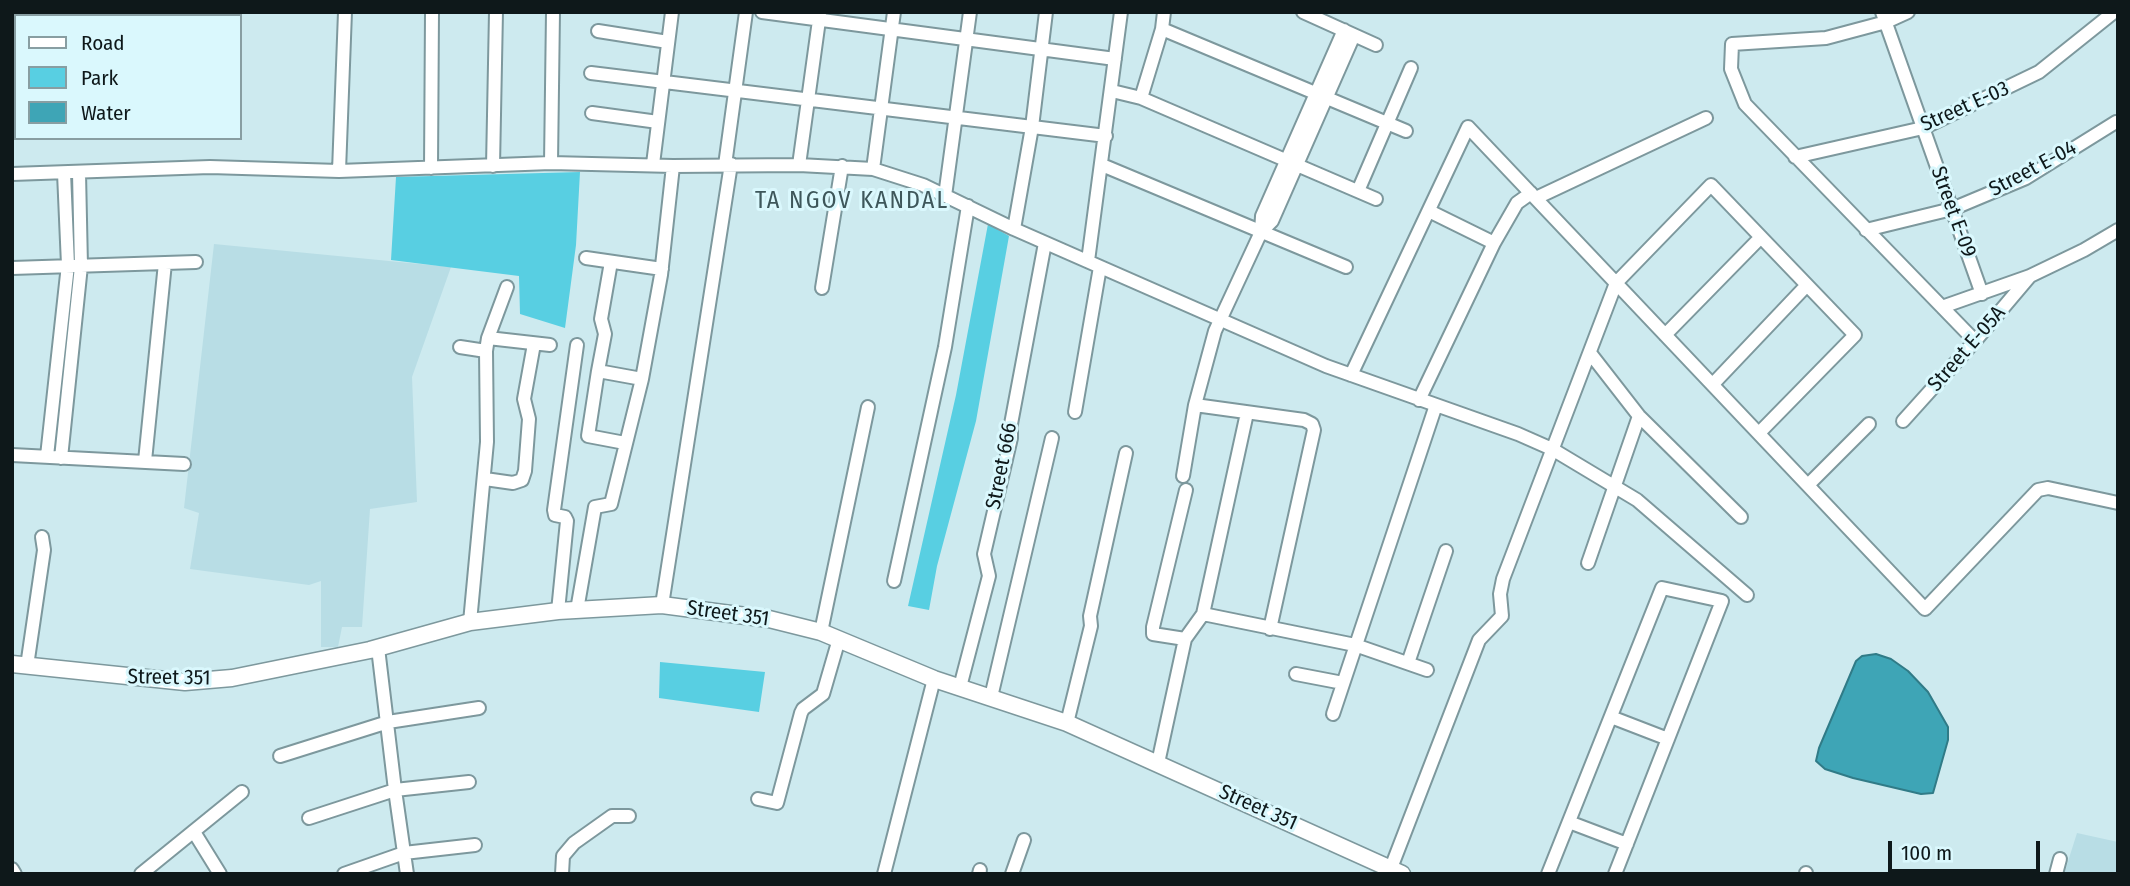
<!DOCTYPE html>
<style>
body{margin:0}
#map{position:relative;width:2130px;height:886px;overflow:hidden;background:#cdeaef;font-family:"Fira Sans Condensed",sans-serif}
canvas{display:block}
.frame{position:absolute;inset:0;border:14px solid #0e181a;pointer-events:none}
.legend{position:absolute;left:14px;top:14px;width:228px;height:126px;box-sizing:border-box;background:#daf8fd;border:2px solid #889ea2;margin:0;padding:9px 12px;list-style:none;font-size:21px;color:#0e181a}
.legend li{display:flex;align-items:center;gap:14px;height:35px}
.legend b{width:35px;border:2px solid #889ea2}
.scale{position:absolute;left:1888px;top:841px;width:152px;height:32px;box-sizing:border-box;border:4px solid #0e181a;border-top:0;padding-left:9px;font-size:21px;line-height:24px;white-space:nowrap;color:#0e181a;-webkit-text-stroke:5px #daf8fd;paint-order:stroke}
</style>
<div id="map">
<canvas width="2130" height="886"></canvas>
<div class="frame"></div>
<ul class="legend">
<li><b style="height:9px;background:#fff"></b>Road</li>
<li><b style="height:19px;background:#58cfe2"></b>Park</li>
<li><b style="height:19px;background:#3ea5b6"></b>Water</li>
</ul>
<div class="scale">100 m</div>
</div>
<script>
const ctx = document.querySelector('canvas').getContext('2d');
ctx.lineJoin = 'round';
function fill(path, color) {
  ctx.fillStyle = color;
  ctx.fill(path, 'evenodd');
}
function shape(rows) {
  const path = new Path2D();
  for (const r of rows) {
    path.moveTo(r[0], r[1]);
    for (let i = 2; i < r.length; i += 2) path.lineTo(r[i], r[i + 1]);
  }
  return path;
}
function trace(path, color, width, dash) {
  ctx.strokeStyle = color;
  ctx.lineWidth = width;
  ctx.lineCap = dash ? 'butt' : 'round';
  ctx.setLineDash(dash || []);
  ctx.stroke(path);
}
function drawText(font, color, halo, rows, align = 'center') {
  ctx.font = font + ' "Fira Sans Condensed",sans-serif';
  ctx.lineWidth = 6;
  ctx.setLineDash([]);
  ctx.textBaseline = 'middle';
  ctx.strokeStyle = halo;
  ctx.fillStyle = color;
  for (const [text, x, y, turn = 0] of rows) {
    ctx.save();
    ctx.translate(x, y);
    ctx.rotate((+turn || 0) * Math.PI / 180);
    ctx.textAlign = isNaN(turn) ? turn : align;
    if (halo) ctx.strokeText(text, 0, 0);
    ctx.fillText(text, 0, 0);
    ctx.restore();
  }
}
fill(shape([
 [214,244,451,267,412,377,417,502,370,509,362,627,342,627,338,647,321,647,321,581,309,585,190,569,199,513,184,508],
 [2077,833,2118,842,2118,874,2064,874]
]), '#b8dde5');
fill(shape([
 [580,172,576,245,565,328,520,314,519,276,391,260,396,177],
 [988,224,1009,236,976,421,937,566,929,610,908,606,956,395],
 [660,662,765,672,759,712,659,698]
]), '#58cfe2');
const water = shape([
 [1876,654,1891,659,1908,671,1928,692,1948,727,1948,740,1933,793,1921,794,1853,778,1825,769,1816,761,1819,748,1856,661,1862,656,1876,654]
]);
fill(water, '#3ea5b6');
trace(water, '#307b87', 2);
const minor = shape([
 [762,12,1115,59],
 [1303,12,1376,45],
 [1882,12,1982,294],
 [1908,12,1886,22,1826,38,1732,44,1731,69,1745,104,1975,341],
 [1162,29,1406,131],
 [598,31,668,42],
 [591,73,1106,136],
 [1112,91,1141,98,1376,199],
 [1141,98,1162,29,1164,12],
 [592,113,658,122],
 [1795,157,1923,128,2039,72,2114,12],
 [551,163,553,12],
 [653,164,672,12],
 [725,165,746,12],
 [799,165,820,13],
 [1102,165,1346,267],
 [493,166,496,12],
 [431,168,432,12],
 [873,169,894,12],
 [339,171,345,12],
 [12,174,210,167,339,171,551,163,673,166,799,165,873,169,923,185,1014,229,1326,366,1518,434,1552,449,1637,500,1747,595],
 [1358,191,1411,68],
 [945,196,970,12],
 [1536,198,1706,118],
 [1429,211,1494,243],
 [1014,229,1032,127,1046,12],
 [1866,230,1952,209,2026,178,2116,122],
 [1261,232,1262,216,1344,30],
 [586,258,662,269],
 [1088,261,1121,12],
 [611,262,601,319,605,334,598,371,642,379],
 [165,263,196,262],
 [12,268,165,263,145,461],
 [822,288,842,166],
 [1942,307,2030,276,2084,250,2118,230],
 [1665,335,1761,237],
 [488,338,550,345],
 [460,347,486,351],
 [1590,353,1639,416,1741,517],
 [598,371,588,436,625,443],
 [1351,375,1468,127,1925,609,2038,490,2048,488,2118,503],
 [1713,384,1807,285],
 [1419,400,1494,243,1517,203,1531,193],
 [1195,405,1304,420,1312,424,1314,430,1270,629],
 [1075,412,1100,267],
 [1903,421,1975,341,2030,276],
 [12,455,184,464],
 [47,456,68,265,64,173],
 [61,458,81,266,79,173],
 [1183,476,1195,405,1215,331,1261,232,1272,221,1354,35],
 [485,479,513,483,522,480,525,471,529,419,524,399,534,344],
 [1808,485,1869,424],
 [1588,563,1639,416],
 [894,581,945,347,968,206],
 [662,605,731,164],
 [577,610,595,507,611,504,642,379,661,275,673,166],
 [558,611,567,521,565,517,555,515,554,510,577,345],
 [1203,614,1355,645,1427,670],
 [470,622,487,442,486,351,488,338,507,287],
 [821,632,868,407],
 [1185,639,1153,634,1153,627,1186,490],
 [378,648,395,790,407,874],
 [1408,663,1446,551],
 [27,666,44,550,42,537],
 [1296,674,1343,683],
 [960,687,989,576,984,554,1011,438,1011,424,1045,243],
 [991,697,1052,438],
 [1333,714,1436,405],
 [1611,717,1668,739],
 [1067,723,1091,626,1090,616,1126,453],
 [280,756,388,722,479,708],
 [1158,763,1185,639,1203,614,1247,413],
 [758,799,777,803,801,713,803,709,823,694,839,639],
 [309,818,395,790,469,782],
 [1569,822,1627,844],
 [194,832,220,874],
 [1391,868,1479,640,1502,616,1500,594,1503,579,1616,283,1711,185,1855,335,1760,432],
 [12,869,15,874],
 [141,874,242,792],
 [344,874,404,853,475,845],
 [562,874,563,856,574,843,612,816,629,816],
 [884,874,934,679],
 [979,874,980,870],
 [1012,874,1024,840],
 [1548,874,1662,588,1722,601,1615,874],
 [1806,874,1806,873],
 [2056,874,2060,859]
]);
const tertiary = shape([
 [12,664,185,682,232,678,370,650,470,622,558,611,662,605,769,619,821,632,934,679,1067,723,1402,874]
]);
trace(minor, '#7d989d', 16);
trace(tertiary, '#7d989d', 19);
trace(minor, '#fff', 12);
trace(tertiary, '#fff', 16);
drawText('21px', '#0e181a', '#daf8fd', [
 ["Street E-03",1965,107,-24],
 ["Street E-04",2033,169,-28],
 ["Street E-09",1953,212,70],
 ["Street E-05A",1967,349,-49],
 ["Street 666",1002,466,-79],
 ["Street 351",728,614,8],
 ["Street 351",169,678,1],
 ["Street 351",1258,808,24]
]);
ctx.letterSpacing = '2px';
drawText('24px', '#3e575b', '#daf8fd', [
 ["TA NGOV KANDAL",852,201]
]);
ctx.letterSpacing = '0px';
</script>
